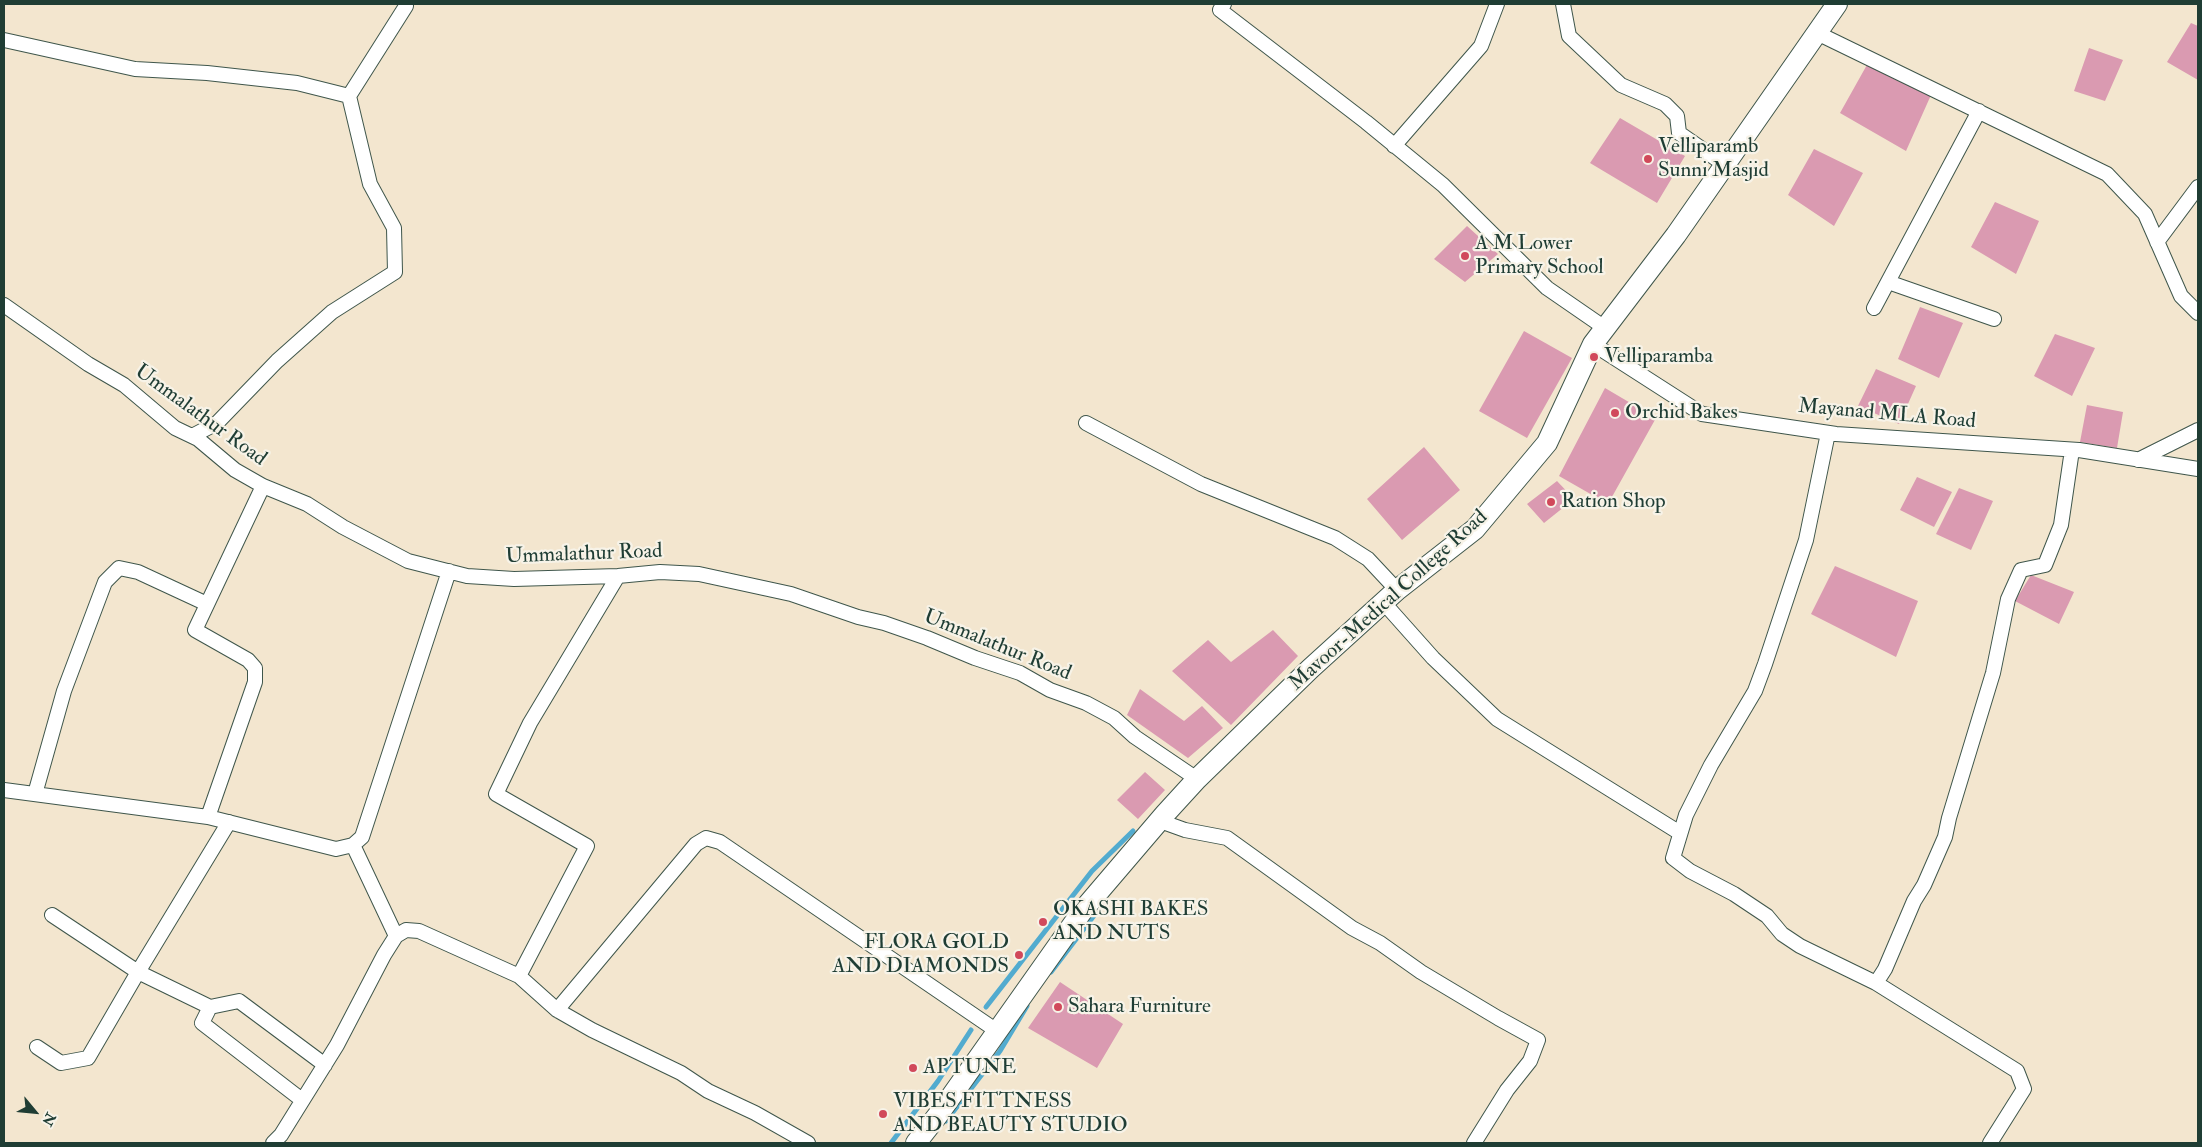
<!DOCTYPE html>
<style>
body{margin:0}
#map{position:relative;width:2202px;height:1147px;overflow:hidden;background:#f3e6cf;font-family:"IM FELL Double Pica",serif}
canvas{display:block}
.frame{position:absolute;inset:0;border:5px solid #1f3d34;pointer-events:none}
.north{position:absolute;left:10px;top:1087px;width:50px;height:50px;-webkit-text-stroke:4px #f7f3e8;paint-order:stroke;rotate:118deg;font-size:14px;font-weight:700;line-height:20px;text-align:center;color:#1f3d34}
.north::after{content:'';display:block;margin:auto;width:18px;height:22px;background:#1f3d34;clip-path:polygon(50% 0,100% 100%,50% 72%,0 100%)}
</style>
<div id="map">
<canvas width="2202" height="1147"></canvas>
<div class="frame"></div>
<div class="north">N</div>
</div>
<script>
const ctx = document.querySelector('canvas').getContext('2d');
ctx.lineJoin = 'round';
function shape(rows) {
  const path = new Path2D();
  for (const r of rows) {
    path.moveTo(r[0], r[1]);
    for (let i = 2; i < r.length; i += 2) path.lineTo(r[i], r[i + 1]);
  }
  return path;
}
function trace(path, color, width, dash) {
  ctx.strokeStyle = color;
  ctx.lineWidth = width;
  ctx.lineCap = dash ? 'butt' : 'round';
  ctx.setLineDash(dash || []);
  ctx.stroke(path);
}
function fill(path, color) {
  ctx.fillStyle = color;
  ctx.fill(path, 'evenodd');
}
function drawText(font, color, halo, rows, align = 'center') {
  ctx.font = font + ' "IM FELL Double Pica",serif';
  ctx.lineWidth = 4.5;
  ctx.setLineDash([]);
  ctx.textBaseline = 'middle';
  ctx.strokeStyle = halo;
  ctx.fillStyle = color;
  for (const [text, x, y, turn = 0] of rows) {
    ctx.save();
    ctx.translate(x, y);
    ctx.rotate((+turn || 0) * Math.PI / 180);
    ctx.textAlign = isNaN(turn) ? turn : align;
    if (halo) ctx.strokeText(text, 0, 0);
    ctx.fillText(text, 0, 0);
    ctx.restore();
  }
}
trace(shape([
 [1051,972,1096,913],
 [986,1007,1092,871,1133,831],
 [946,1121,1000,1051,1027,1006],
 [891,1143,938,1081,971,1030]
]), '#52abcf', 5);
fill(shape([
 [2191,23,2198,26,2198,80,2167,62],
 [2089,48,2123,60,2105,101,2074,91],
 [1868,63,1931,95,1906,151,1840,113],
 [1620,118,1685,156,1657,203,1590,163],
 [1814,149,1863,173,1834,226,1788,195],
 [1995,202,2039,221,2016,274,1971,247],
 [1467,226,1498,254,1465,282,1434,259],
 [1920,307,1963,323,1939,378,1898,359],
 [1524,331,1572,358,1527,438,1479,411],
 [2055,334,2095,348,2072,396,2034,376],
 [1876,369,1916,386,1899,424,1858,406],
 [1605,388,1656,418,1608,504,1559,476],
 [2087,405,2123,412,2117,448,2080,442],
 [1424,447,1460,490,1402,540,1367,499],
 [1917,477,1952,492,1934,527,1900,510],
 [1557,481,1574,499,1544,523,1527,504],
 [1959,488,1993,501,1971,550,1936,534],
 [1835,566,1918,601,1896,657,1811,614],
 [2031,575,2074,592,2059,624,2015,601],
 [1273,630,1298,656,1231,725,1172,671,1208,640,1231,662],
 [1140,689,1184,721,1202,706,1223,728,1188,758,1127,715],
 [1145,772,1165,790,1138,819,1117,800],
 [1060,982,1123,1024,1097,1068,1028,1028]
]), '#da9ab1');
const minor = shape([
 [1224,4,1220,10,1366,122,1443,185,1547,288,1605,328],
 [1563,4,1569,36,1621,85,1665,104,1677,116,1679,133,1725,165],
 [1817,33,2107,174,2145,214,2181,296,2198,313],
 [4,40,135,69,207,73,297,83,349,96,370,184,394,228,395,272,332,312,277,361,217,423,192,436],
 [349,96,406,6],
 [1394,146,1481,46,1497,4],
 [2157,242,2198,187],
 [1888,282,1994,319],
 [4,305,88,364,124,385,175,428,198,439,235,470,263,486,307,504,343,527,408,561,467,576,514,579,618,576,660,572,699,574,791,594,858,617,884,623,927,638,975,658,1020,673,1050,690,1086,703,1114,718,1135,737,1197,779],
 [1874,308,1979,111],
 [1593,344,1702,414,1836,434,2079,450,2198,469],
 [1086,423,1201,484,1335,538,1368,559,1397,590],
 [1828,433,1806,540,1765,664,1755,691,1711,765,1686,815,1673,858,1690,871,1734,894,1767,916,1782,934,1800,946,1876,983,1885,969,1914,901,1924,885,1945,837,1949,818,1993,673,2008,599,2021,570,2045,565,2061,525,2072,450],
 [2138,460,2198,430],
 [1384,603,1433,658,1497,719,1680,833],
 [4,790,208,817,336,849,353,845,362,837,449,571],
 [35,794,64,691,105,582,119,568,138,572,207,604],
 [208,817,255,682,255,668,248,660,195,630,263,486],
 [1160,821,1185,830,1227,838,1352,928,1380,943,1421,972,1498,1018,1538,1040,1530,1061,1507,1090,1474,1143],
 [353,845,396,936],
 [519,976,587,846,496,794,530,723,618,576],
 [1876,983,2017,1071,2024,1089,1990,1143],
 [210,1007,138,972,229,822],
 [557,1010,696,844,706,838,720,842,997,1031],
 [37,1047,61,1063,88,1058,138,972,52,915],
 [302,1100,202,1023,210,1007,239,1001,325,1065],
 [273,1143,281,1135,337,1045,384,955,396,936,406,930,419,931,519,976,557,1010,592,1030,681,1073,708,1091,755,1113,808,1143]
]);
const secondary = shape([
 [916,1143,938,1115,1083,910,1165,814,1197,779,1310,669,1397,590,1475,529,1547,443,1593,344,1676,235,1837,4]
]);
trace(minor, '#3f564b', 16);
trace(secondary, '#3f564b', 22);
trace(minor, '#fff', 14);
trace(secondary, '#fff', 20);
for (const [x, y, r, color] of [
 [1648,159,5,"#d1495b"],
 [1465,256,5,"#d1495b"],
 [1594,357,5,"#d1495b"],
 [1615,413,5,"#d1495b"],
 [1551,502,5,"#d1495b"],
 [1043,922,5,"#d1495b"],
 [1019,955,5,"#d1495b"],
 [1058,1007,5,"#d1495b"],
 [913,1068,5,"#d1495b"],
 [883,1114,5,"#d1495b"]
]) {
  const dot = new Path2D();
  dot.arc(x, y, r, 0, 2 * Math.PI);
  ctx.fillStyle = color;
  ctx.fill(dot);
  trace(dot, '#f7f3e8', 2);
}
drawText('21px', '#1f3d34', '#f7f3e8', [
 ["Velliparamb",1658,147],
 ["Sunni Masjid",1658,171],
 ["A M Lower",1475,244],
 ["Primary School",1475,268],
 ["Velliparamba",1604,357],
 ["Orchid Bakes",1625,413],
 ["Ration Shop",1561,502],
 ["OKASHI BAKES",1053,910],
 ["AND NUTS",1053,934],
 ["FLORA GOLD",1009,943,"right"],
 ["AND DIAMONDS",1009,967,"right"],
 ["Sahara Furniture",1068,1007],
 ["APTUNE",923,1068],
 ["VIBES FITTNESS",893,1102],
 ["AND BEAUTY STUDIO",893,1126]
], 'left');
drawText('21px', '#1f3d34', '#f7f3e8', [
 ["Mayanad MLA Road",1887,415,5],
 ["Ummalathur Road",200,416,36],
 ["Ummalathur Road",584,555,-2],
 ["Mavoor-Medical College Road",1389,601,-42],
 ["Ummalathur Road",997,646,22]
]);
</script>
